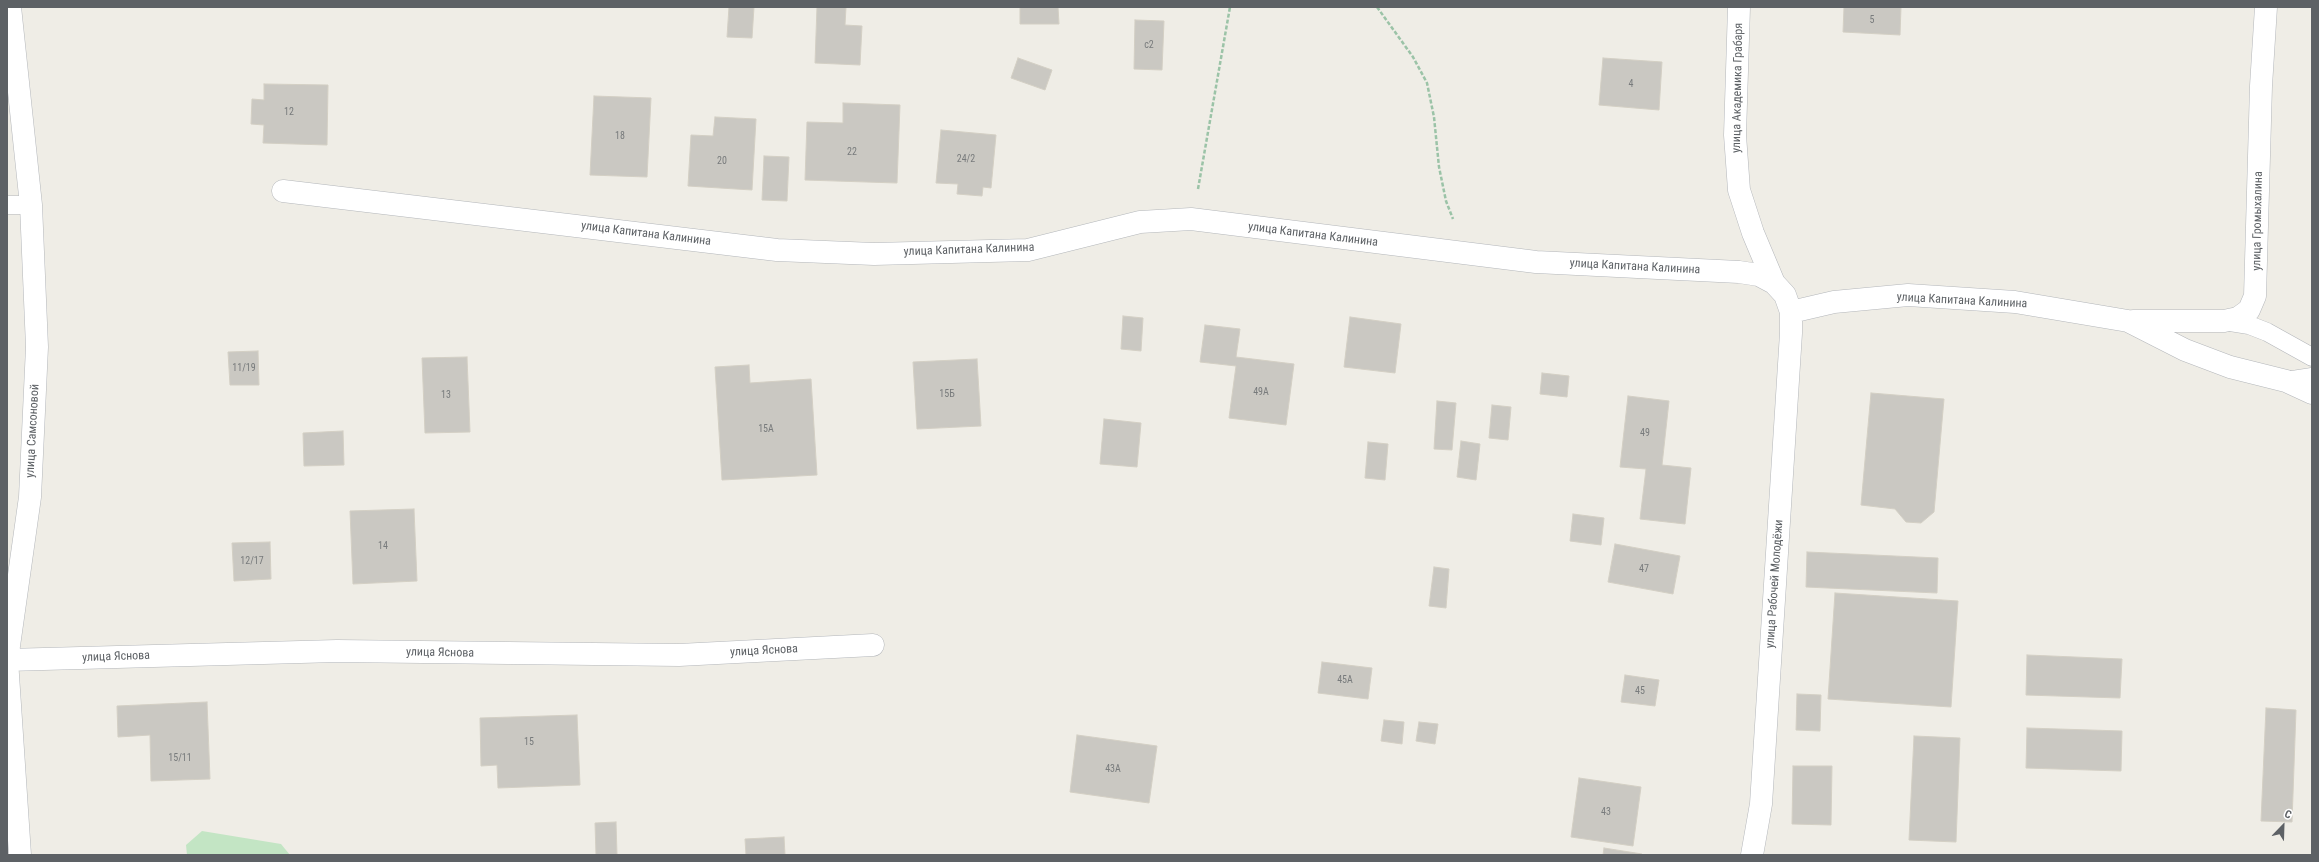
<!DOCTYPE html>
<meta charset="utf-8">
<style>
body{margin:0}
#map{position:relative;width:2319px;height:862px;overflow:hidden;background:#efede6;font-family:"Roboto Condensed",sans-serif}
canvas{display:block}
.frame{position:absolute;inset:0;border:8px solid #5d6165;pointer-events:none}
.north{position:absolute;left:2263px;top:806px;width:40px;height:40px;-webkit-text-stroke:3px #fff;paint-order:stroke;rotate:23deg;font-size:11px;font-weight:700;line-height:16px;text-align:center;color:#5d6165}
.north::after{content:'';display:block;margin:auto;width:14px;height:18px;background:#5d6165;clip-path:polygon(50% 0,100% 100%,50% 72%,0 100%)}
</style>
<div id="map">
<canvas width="2319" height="862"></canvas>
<div class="frame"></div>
<div class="north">С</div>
</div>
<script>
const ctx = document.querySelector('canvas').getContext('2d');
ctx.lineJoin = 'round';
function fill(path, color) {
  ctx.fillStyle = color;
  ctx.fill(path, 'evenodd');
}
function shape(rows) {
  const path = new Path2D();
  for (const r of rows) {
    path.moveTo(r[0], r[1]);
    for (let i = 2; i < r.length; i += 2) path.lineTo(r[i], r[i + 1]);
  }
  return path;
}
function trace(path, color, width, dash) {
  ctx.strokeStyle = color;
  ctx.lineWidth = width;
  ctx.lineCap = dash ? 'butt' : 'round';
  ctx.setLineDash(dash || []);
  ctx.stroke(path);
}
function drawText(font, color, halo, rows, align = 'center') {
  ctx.font = font + ' "Roboto Condensed",sans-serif';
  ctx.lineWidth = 3;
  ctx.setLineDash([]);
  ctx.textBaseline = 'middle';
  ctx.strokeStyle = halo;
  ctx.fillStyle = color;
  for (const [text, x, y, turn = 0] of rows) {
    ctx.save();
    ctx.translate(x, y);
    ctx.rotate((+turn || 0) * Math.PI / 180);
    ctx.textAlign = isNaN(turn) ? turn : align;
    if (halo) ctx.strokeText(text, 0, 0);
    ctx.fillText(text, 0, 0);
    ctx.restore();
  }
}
fill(shape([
 [202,831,281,844,290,855,187,855,186,845]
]), '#c3e5c4');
const building = shape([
 [729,7,754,7,752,38,727,37,729,7],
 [817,7,846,7,845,25,862,26,860,65,815,63,817,7],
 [1020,7,1058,7,1059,24,1020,24,1020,7],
 [1844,7,1901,7,1900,35,1843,32,1844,7],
 [1135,20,1164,21,1162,70,1134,69,1135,20],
 [1018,58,1052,70,1045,90,1011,78,1018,58],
 [1603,58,1662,62,1659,110,1599,105,1603,58],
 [264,84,328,85,327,145,263,143,264,125,251,124,252,99,264,100,264,84],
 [594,96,651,98,647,177,590,175,594,96],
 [843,103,900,105,897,183,805,180,807,122,843,123,843,103],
 [715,117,756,119,752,190,688,186,691,135,713,136,715,117],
 [941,130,996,135,991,188,983,187,982,196,957,194,958,184,936,183,941,130],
 [764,156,789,157,787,201,762,200,764,156],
 [1123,316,1143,318,1141,351,1121,349,1123,316],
 [1350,317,1401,324,1395,373,1344,367,1350,317],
 [1205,325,1240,329,1236,357,1294,364,1286,425,1229,418,1236,366,1200,362,1205,325],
 [258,351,259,385,230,385,228,352,258,351],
 [467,357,470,432,425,433,422,358,467,357],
 [977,359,981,426,917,429,913,362,977,359],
 [749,365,750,383,811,379,817,475,722,480,715,367,749,365],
 [1542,373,1569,376,1567,397,1540,394,1542,373],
 [1871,393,1944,399,1934,512,1921,523,1906,522,1895,509,1861,505,1871,393],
 [1628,396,1669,401,1662,465,1691,468,1685,524,1640,519,1646,469,1620,467,1628,396],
 [1437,401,1456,403,1452,450,1434,449,1437,401],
 [1492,405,1511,407,1508,440,1489,438,1492,405],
 [1104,419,1141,423,1137,467,1100,464,1104,419],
 [343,431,344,465,304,466,303,433,343,431],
 [1461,441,1480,444,1476,480,1457,477,1461,441],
 [1368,442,1388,444,1385,480,1365,478,1368,442],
 [414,509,417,581,353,584,350,511,414,509],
 [1573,514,1604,518,1601,545,1570,541,1573,514],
 [270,542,271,579,234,581,232,543,270,542],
 [1615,544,1680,556,1673,594,1608,582,1615,544],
 [1807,552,1938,558,1937,593,1806,587,1807,552],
 [1434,567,1449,569,1446,608,1429,606,1434,567],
 [1835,593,1958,601,1951,707,1828,699,1835,593],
 [2027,655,2122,659,2120,698,2026,695,2027,655],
 [1322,662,1372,668,1368,699,1318,693,1322,662],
 [1625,675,1659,680,1655,706,1621,702,1625,675],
 [1797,694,1821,695,1820,731,1796,730,1797,694],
 [207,702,210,779,151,781,150,735,118,737,117,706,207,702],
 [2266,708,2296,710,2292,822,2261,821,2266,708],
 [577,715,580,785,498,788,497,765,481,766,480,718,577,715],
 [1384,720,1404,722,1402,744,1381,741,1384,720],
 [1419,722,1438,724,1435,744,1416,741,1419,722],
 [2027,728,2122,731,2121,771,2026,768,2027,728],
 [1077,735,1157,746,1149,803,1070,792,1077,735],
 [1914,736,1960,738,1956,842,1909,840,1914,736],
 [1793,766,1832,766,1831,825,1792,824,1793,766],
 [1579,778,1641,787,1633,846,1571,837,1579,778],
 [616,822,617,855,596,855,595,823,616,822],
 [784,837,785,855,746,855,745,839,784,837],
 [1604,848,1642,854,1642,855,1603,855,1604,848]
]);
fill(building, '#cac8c2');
trace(building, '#d3cfc4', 1);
const service = shape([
 [7,205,31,205],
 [2224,321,2249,325,2267,332,2312,357],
 [2286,381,2312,377]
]);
const minor = shape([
 [10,7,31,205,37,347,30,497,7,660,20,855],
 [1739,7,1735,135,1739,190,1753,233,1774,283],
 [283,191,777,250,874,254,1028,250,1140,222,1191,219,1536,262,1739,272,1759,275,1774,283,1785,295,1791,312,1834,302,1908,295,2015,302,2128,321,2185,350,2230,367,2286,381,2312,393],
 [2133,321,2224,321,2238,318,2249,310,2255,296,2261,86,2266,7],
 [7,660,337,651,679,655,873,645],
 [1752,855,1761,804,1791,333,1791,312]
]);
trace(service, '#b3b6ba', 19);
trace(minor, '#b3b6ba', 23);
trace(shape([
 [1377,7,1413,57,1427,83,1434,117,1439,167,1446,201,1453,219],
 [1198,189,1230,7]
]), '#9bc3a7', 2.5, [4, 2]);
trace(service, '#fff', 18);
trace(minor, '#fff', 22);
drawText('10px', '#787b7c', null, [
 ["5",1872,20],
 ["с2",1149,45],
 ["4",1631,84],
 ["12",289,112],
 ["18",620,136],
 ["22",852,152],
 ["24/2",966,159],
 ["20",722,161],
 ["11/19",244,368],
 ["49А",1261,392],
 ["15Б",947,394],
 ["13",446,395],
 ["15А",766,429],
 ["49",1645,433],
 ["14",383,546],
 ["12/17",252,561],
 ["47",1644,569],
 ["45А",1345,680],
 ["45",1640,691],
 ["15",529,742],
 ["15/11",180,758],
 ["43А",1113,769],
 ["43",1606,812]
]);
drawText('12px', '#5d6165', '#fff', [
 ["улица Академика Грабаря",1738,88,-89],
 ["улица Громыхалина",2258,221,-89],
 ["улица Капитана Калинина",646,234,7],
 ["улица Капитана Калинина",1313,235,7],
 ["улица Капитана Калинина",969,250,-2],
 ["улица Капитана Калинина",1635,267,3],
 ["улица Капитана Калинина",1962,301,3],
 ["улица Самсоновой",33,431,-87],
 ["улица Рабочей Молодёжи",1775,584,-86],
 ["улица Яснова",764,651,-3],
 ["улица Яснова",440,653,1],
 ["улица Яснова",116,657,-2]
]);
</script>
